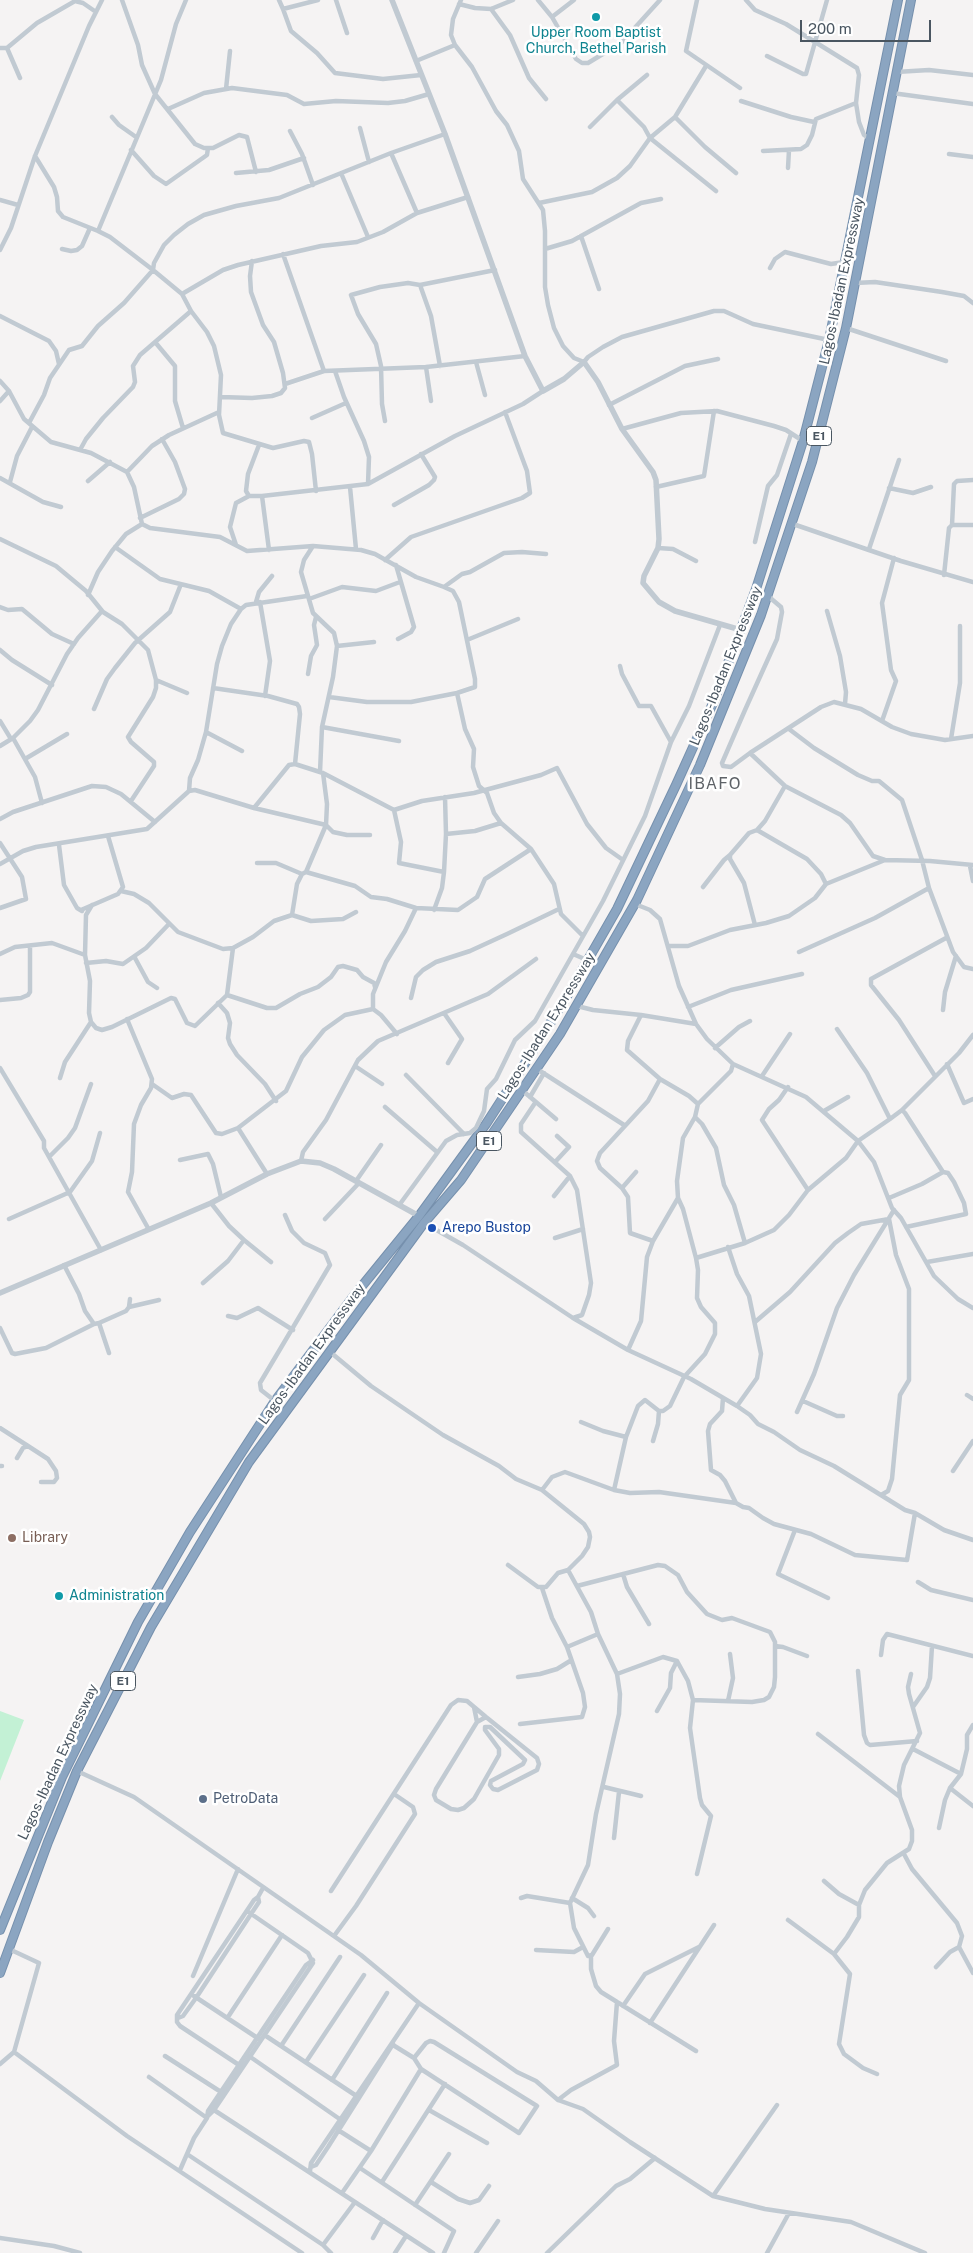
<!DOCTYPE html>
<style>
body{margin:0}
#map{position:relative;width:973px;height:2253px;overflow:hidden;background:#f5f3f3;font-family:"Public Sans",sans-serif}
canvas{display:block}
.scale{position:absolute;left:800px;top:20px;width:131px;height:22px;box-sizing:border-box;border:2px solid #4a5661;border-top:0;padding-left:6px;font-size:15px;line-height:18px;white-space:nowrap;color:#4a5661;-webkit-text-stroke:4px #fff;paint-order:stroke}
</style>
<div id="map">
<canvas width="973" height="2253"></canvas>
<div class="scale">200 m</div>
</div>
<script>
const ctx = document.querySelector('canvas').getContext('2d');
ctx.lineJoin = 'round';
function fill(path, color) {
  ctx.fillStyle = color;
  ctx.fill(path, 'evenodd');
}
function shape(rows) {
  const path = new Path2D();
  for (const r of rows) {
    path.moveTo(r[0], r[1]);
    for (let i = 2; i < r.length; i += 2) path.lineTo(r[i], r[i + 1]);
  }
  return path;
}
function trace(path, color, width, dash) {
  ctx.strokeStyle = color;
  ctx.lineWidth = width;
  ctx.lineCap = dash ? 'butt' : 'round';
  ctx.setLineDash(dash || []);
  ctx.stroke(path);
}
function drawText(font, color, halo, rows, align = 'center') {
  ctx.font = font + ' "Public Sans",sans-serif';
  ctx.lineWidth = 5;
  ctx.setLineDash([]);
  ctx.textBaseline = 'middle';
  ctx.strokeStyle = halo;
  ctx.fillStyle = color;
  for (const [text, x, y, turn = 0] of rows) {
    ctx.save();
    ctx.translate(x, y);
    ctx.rotate((+turn || 0) * Math.PI / 180);
    ctx.textAlign = isNaN(turn) ? turn : align;
    if (halo) ctx.strokeText(text, 0, 0);
    ctx.fillText(text, 0, 0);
    ctx.restore();
  }
}
fill(shape([
 [0,1711,24,1720,0,1781]
]), '#c3f1d5');
const motorway = shape([
 [0,1930,62,1777,138,1622,190,1532,275,1401,353,1297,419,1216,486,1124,517,1076,566,998,617,909,676,785,713,703,756,589,803,441,829,340,898,0],
 [0,1973,48,1842,77,1771,151,1627,249,1462,424,1223,461,1180,560,1034,637,900,700,765,761,615,812,462,846,328,911,0]
]);
trace(motorway, '#7690ad', 10);
trace(shape([
 [122,0,138,45,142,65,155,94,195,144,204,148,213,148,239,135,247,137,256,172],
 [279,0,283,9,318,0],
 [336,0,347,33],
 [461,0,453,19,451,35,455,45,472,67,496,111,507,125,519,151,523,179,543,210,545,231,545,287,548,305,554,328,563,346,574,358,584,362,588,357,603,347,622,337,714,311,724,311,753,324,829,340],
 [538,0,552,17,576,59,582,63,588,63,621,43,660,0],
 [697,0,686,51,740,88],
 [746,0,755,10,786,24,857,68,859,75,856,103,859,122,864,135,870,139],
 [459,4,475,8,491,9,513,0],
 [283,9,291,31,317,53,335,73,383,79,421,75],
 [491,9,510,35,529,78,546,99],
 [552,17,574,0],
 [0,48,7,48,37,23,75,1,83,3,96,12],
 [7,48,20,78],
 [767,56,803,74,806,74,827,0],
 [416,61,455,45],
 [896,72,929,70,973,75],
 [226,89,230,51],
 [892,93,973,104],
 [617,100,644,127,650,138,716,191],
 [741,101,791,117,814,122],
 [168,109,204,93,232,88,287,95,304,104,336,101,388,103,405,101,429,94],
 [112,117,119,125,136,137],
 [675,117,705,147,736,173],
 [590,127,617,100,647,75],
 [360,128,369,162],
 [290,131,302,154,313,185],
 [131,150,154,176,166,184,207,155,208,148],
 [763,151,801,149,807,145,812,135,816,119,856,103],
 [391,153,417,213],
 [949,154,973,157],
 [35,156,54,187,57,197,58,211,63,217,98,231],
 [788,168,789,150],
 [236,173,269,170,304,158],
 [341,173,368,237],
 [0,200,18,205],
 [539,203,592,192,617,178,630,166,650,138,675,117,706,66],
 [581,236,599,289],
 [62,249,71,251,77,250,82,246,90,228],
 [545,249,572,241,641,203,661,199],
 [0,250,11,228,35,156,89,26,102,0],
 [283,254,324,371],
 [770,268,775,259,785,252,831,264,844,262],
 [855,283,875,282,942,292,964,296,973,303],
 [420,285,431,316,440,366],
 [182,294,223,270,238,265,321,246,357,242,383,232,417,213,468,197],
 [0,316,49,341,56,351,59,364],
 [846,328,946,361],
 [155,342,175,366,175,401,183,428],
 [476,362,485,395],
 [426,367,431,401],
 [335,371,344,397,364,441,369,457,368,484],
 [0,381,9,391,24,419,51,442,91,453,127,472,134,487,142,524,150,528,220,537,247,551,313,546,361,550,375,554,416,577,444,587,462,574,470,572,504,553,522,552,546,554],
 [285,384,324,371,426,367,525,356],
 [221,397,252,398,272,396,281,393,285,388,283,373,274,342,263,325,251,292,250,276,252,261],
 [0,401,9,391],
 [609,405,685,366,718,359],
 [312,418,346,403],
 [385,421,382,404,381,366,376,344,358,314,351,295,380,287,408,283,420,285,495,270],
 [29,423,44,395,50,378,69,350,82,346,98,326,124,303,153,270,110,237,98,231,161,80,176,24,186,0],
 [622,429,681,413,717,411,774,426,786,430,803,441],
 [80,450,86,439,103,418,133,387,135,382,133,366,140,355,191,311],
 [127,472,152,446,169,435,219,412],
 [0,478,43,502,61,507],
 [88,481,110,462],
 [10,482,17,456,32,427],
 [350,487,356,549],
 [656,487,704,476,714,411],
 [889,488,913,493,931,487],
 [316,491,312,454,309,442,304,441,273,448,223,433,219,415,221,375,214,346,207,332,191,311,182,294,153,270,154,263,164,245,174,235,188,224,204,215,236,206,279,198,391,153,445,134],
 [249,496,246,491,248,474,259,445],
 [394,505,429,485,434,480,435,477,421,454],
 [140,518,179,499,184,494,185,489,175,462,162,439],
 [793,524,901,561,973,582],
 [952,525,954,484,957,481,973,480],
 [0,539,56,566,86,591,103,612,122,624,148,650,156,680,156,688,153,697,128,737,131,742,154,762,154,766,131,801],
 [755,542,768,486,777,475,791,434],
 [236,545,230,527,236,503,249,496,262,496],
 [313,546,304,560,301,572,313,613,334,633,337,646,333,677,322,727,320,772],
 [115,547,160,579,209,591,241,609],
 [658,548,673,549,696,561],
 [869,549,899,460],
 [269,550,262,496,368,484,455,436,523,404,543,391],
 [385,560,411,537,522,498,530,493,527,471,505,412],
 [396,565,414,627,411,632,398,639],
 [944,575,949,528,952,525,973,525],
 [88,595,98,572,112,551,126,534,142,524],
 [768,596,781,607,782,612,777,639,745,710,722,763,723,766,731,767,750,753,821,707,834,702,861,709,892,727,911,734,945,740,973,736],
 [309,599,342,587,376,591,400,582],
 [256,602,259,592,272,576],
 [260,602,270,661,265,696],
 [0,607,8,610,22,609,52,634,74,644],
 [827,611,840,656,846,692,845,704],
 [467,640,518,619],
 [337,646,374,642],
 [0,650,12,660,52,685],
 [620,666,622,674,639,706,651,706,671,742],
 [308,674,311,656,317,645,314,625,316,617],
 [156,680,187,693],
 [213,688,268,696,297,704,299,707,300,714,295,764],
 [457,693,465,729,474,749,473,767,479,786,487,793,494,813,501,823,531,849,554,884,561,914,582,935],
 [329,697,367,702,411,702,457,693,475,687,475,679,459,602,453,591,444,587],
 [94,709,107,679,115,668,135,643,170,612,181,584],
 [0,721,11,739],
 [882,721,896,681,891,670,882,603,894,558],
 [322,727,399,741],
 [789,729,814,748,858,775,872,781,879,781,902,800,922,860,929,888,875,918,799,952],
 [206,732,242,751],
 [13,738,35,777,42,803],
 [951,739,960,683,960,626],
 [0,746,13,738,30,721,38,710,67,654,78,638,102,611],
 [750,753,785,786,841,815,850,823,873,856,885,860,930,861,973,865],
 [25,759,67,734],
 [189,791,190,778,198,760,206,732,217,664,222,646,231,624,241,609,246,605,307,596],
 [254,808,289,765,295,764,323,773,394,810,422,801,474,793,541,775,557,768,587,824,606,848,623,860],
 [394,810,401,842,399,863,444,872],
 [0,819,13,812,92,786,106,787,121,794,155,822],
 [757,830,807,859,821,874,826,884],
 [446,834,475,831,501,823],
 [0,843,22,877,26,899,0,908],
 [59,845,64,885,77,908,82,911],
 [257,863,276,863,302,874],
 [0,864,23,851,36,847,147,829,189,791,195,790,254,808,326,825,333,832,347,835,370,835],
 [970,866,973,881],
 [306,872,355,886,371,897,387,899,416,908,458,910,477,897,485,879,531,849],
 [703,887,724,860,730,855],
 [929,888,953,952,964,967,973,969],
 [121,891,134,894,149,903,178,932,223,949,233,948,253,937,274,921,292,915,311,921,343,919,356,912],
 [635,904,650,910,660,919,679,986,696,1024,707,1039,733,1064,806,1097,858,1141,874,1162,892,1208,901,1218,934,1276,958,1299,973,1308],
 [92,905,86,915,85,955,90,981,89,1013,91,1022,96,1028,102,1030,112,1027,171,998,175,999,187,1023,195,1026,227,995,233,948],
 [81,910,118,894,123,887,108,836],
 [434,910,442,888,444,872,446,834,445,797],
 [292,915,297,884,302,874,306,872,326,825,327,804,323,773],
 [755,925,744,883,730,859,730,855,749,833,757,830,765,821,785,786],
 [668,946,688,946,730,930,766,923,789,916,815,898,826,884,885,860],
 [0,954,15,947,52,943,85,955],
 [573,954,587,960],
 [135,958,148,982,157,988],
 [86,963,106,961,123,964,146,948,168,925],
 [227,995,267,1008,276,1008,300,994,318,987,331,977,338,967,343,966,357,970,363,977,374,983,375,987],
 [411,998,416,977,423,970,436,962,470,951,507,934,559,909],
 [0,1000,21,998,28,995,30,992,30,947],
 [218,1003,227,1013,230,1023,228,1038,230,1044,237,1055,265,1084,276,1101],
 [577,1006,593,1010,641,1015,696,1024],
 [688,1007,731,990,802,974],
 [943,1010,945,992,956,956],
 [444,1013,462,1039,448,1063],
 [641,1015,628,1041,627,1050,660,1079,689,1096,698,1104],
 [127,1019,152,1079,151,1088,141,1105,134,1124,132,1172,128,1192,148,1228],
 [837,1029,867,1073,890,1119,902,1110,905,1113,943,1172,922,1184,889,1198],
 [397,1034,381,1015,373,1009,373,994,386,962,405,931,416,908],
 [715,1048,739,1027,750,1021],
 [947,1064,964,1103,973,1099],
 [355,1066,382,1084],
 [0,1068,44,1141,44,1148,101,1250],
 [537,1069,624,1125],
 [406,1075,464,1134],
 [762,1076,790,1034],
 [935,1076,899,1020,871,985,871,979,946,938],
 [60,1078,65,1062,91,1022],
 [152,1084,172,1098,184,1094,191,1095,216,1133,222,1134,238,1128,286,1091,302,1057,324,1030,345,1015,373,1009],
 [788,1087,779,1100,769,1109,762,1120,808,1190],
 [523,1091,556,1119],
 [530,1097,544,1073],
 [535,1103,521,1124,521,1132,570,1176,577,1190,591,1283,589,1295,582,1315,573,1318],
 [385,1107,437,1152],
 [902,1110,959,1053,973,1035],
 [824,1111,848,1097],
 [695,1117,702,1124,716,1148,724,1185,734,1205,745,1243],
 [238,1128,267,1174],
 [49,1157,68,1138,75,1128,91,1084],
 [180,1160,208,1154,213,1164,221,1197],
 [301,1161,303,1152,326,1120,358,1060,378,1041,488,994,536,959],
 [556,1161,569,1147,557,1136],
 [356,1181,381,1145],
 [622,1188,636,1172],
 [554,1196,570,1176],
 [211,1203,229,1226,244,1240],
 [400,1204,446,1141,457,1135,470,1133,476,1128,484,1111,487,1089,496,1079,515,1040,535,1021,603,901,645,816,671,742,689,706,720,625],
 [9,1219,70,1192,92,1161,100,1133],
 [325,1219,359,1183],
 [424,1223,463,1245,573,1318,628,1350,691,1379,737,1406,750,1415,758,1424,774,1432,800,1450,834,1466,905,1510,915,1513,944,1530,973,1540],
 [906,1227,966,1214,964,1203,954,1182,948,1173,943,1172],
 [555,1238,583,1229],
 [653,1241,630,1233,628,1197,622,1188,600,1168,597,1161,600,1153,648,1101,660,1079],
 [728,1247,737,1274,749,1296,761,1354,757,1378,737,1406],
 [696,1258,745,1243,774,1230,789,1215,808,1190,846,1158,858,1141,890,1119],
 [927,1262,973,1254],
 [64,1265,79,1294,85,1311,94,1324],
 [203,1283,228,1261,244,1240,271,1262],
 [129,1307,159,1300],
 [228,1316,237,1318,258,1308,293,1330],
 [755,1322,790,1292,835,1243,848,1233,861,1224,889,1219,896,1255,909,1289,909,1380,900,1395,892,1479,888,1491,881,1495],
 [99,1323,109,1353],
 [0,1328,12,1353,15,1354,46,1348,94,1324,99,1323,126,1311,129,1307,130,1299],
 [628,1350,641,1321,647,1257,653,1241,678,1198],
 [329,1351,371,1386,443,1435,499,1466,516,1479,542,1490,584,1524,589,1532,590,1537,588,1547,582,1556,568,1570,558,1573,546,1587,538,1587,508,1565],
 [967,1395,973,1399],
 [723,1398,722,1411,710,1424,708,1431,711,1470,720,1475,725,1481,736,1503],
 [275,1401,261,1390,260,1383,330,1265,325,1253,304,1243,292,1231,285,1215],
 [803,1401,837,1416,843,1416],
 [797,1412,814,1374,837,1308,854,1275,894,1210],
 [581,1422,603,1431,626,1437],
 [0,1428,28,1446,23,1448,17,1458],
 [653,1441,658,1424,659,1411],
 [28,1446,48,1459,56,1471,57,1478,54,1482,41,1482],
 [0,1466,2,1466],
 [953,1471,973,1441],
 [542,1490,552,1477,565,1472,614,1490,630,1493,659,1492,736,1503,743,1507,749,1508,763,1518,774,1524,811,1534,855,1555,907,1560,915,1513],
 [614,1490,626,1437,638,1406,645,1400,659,1411,663,1411,670,1406,684,1377,705,1354,715,1334,715,1323,701,1307,697,1298,698,1270,696,1258,683,1209,678,1198,677,1181,683,1138,695,1117,698,1104,731,1071,733,1064],
 [795,1530,778,1574,828,1598],
 [568,1570,591,1612,598,1634,617,1674,620,1694,619,1714,596,1814,588,1865,570,1903,574,1928,588,1956,592,1955,608,1929],
 [623,1574,627,1587,649,1624],
 [918,1582,931,1590,973,1600],
 [577,1586,658,1565,665,1566,678,1575,687,1592,707,1614,722,1620,732,1618,770,1632,775,1642,775,1677,774,1687,769,1697,764,1700,752,1702,693,1700],
 [542,1588,552,1618,567,1647],
 [775,1646,783,1647,807,1656],
 [881,1655,883,1640,887,1634,973,1656],
 [858,1671,864,1735,867,1743,870,1745,882,1744,917,1741],
 [617,1674,663,1657,677,1661,688,1681,693,1700,690,1728,700,1798,702,1805,711,1816,697,1874],
 [518,1677,540,1674,557,1669,570,1661],
 [728,1701,733,1678,730,1654],
 [474,1707,477,1722],
 [913,1707,927,1687,930,1678,932,1646],
 [657,1711,670,1688,671,1673,677,1661],
 [520,1724,582,1717,585,1707,583,1693,567,1647,598,1634],
 [818,1734,900,1797],
 [913,1749,961,1774],
 [77,1771,134,1797,361,1955,419,2003,517,2072,536,2081,558,2100,583,2109,630,2142,713,2196,765,2209,851,2222,925,2253],
 [604,1787,641,1796],
 [950,1788,973,1806],
 [939,1828,945,1800,950,1788,961,1774,967,1749,967,1735,973,1725],
 [614,1838,619,1792],
 [904,1854,912,1869,957,1923,962,1936,959,1947,950,1952,936,1967],
 [824,1881,839,1894,859,1905],
 [331,1891,451,1705,458,1700,467,1701,486,1717,537,1758,539,1764,537,1770,498,1790,493,1789,490,1785,491,1781,523,1764,525,1760,490,1727,485,1727,485,1730,499,1749,499,1755,474,1799,464,1808,458,1810,451,1809,436,1800,434,1795,436,1789,477,1722,486,1717],
 [521,1898,527,1896,570,1903],
 [572,1898,588,1908,594,1916],
 [788,1920,834,1954,850,1974,839,2044,844,2054,863,2068,877,2074],
 [334,1936,356,1906,415,1814,413,1807,394,1794],
 [959,1947,973,1973],
 [536,1950,574,1952,583,1947],
 [834,1954,847,1937,859,1917,859,1905,865,1890,887,1863,909,1849,912,1841,912,1830,900,1797,899,1786,904,1765,920,1733,909,1694,908,1687,911,1674],
 [591,1957,591,1969,596,1986,601,1992,696,2051],
 [193,1976,238,1869],
 [194,1996,259,2039],
 [623,2006,645,1974,699,1947],
 [228,2017,282,1935],
 [178,2018,183,2016,196,1998,251,1914,259,1902,258,1897],
 [650,2023,714,1925],
 [266,2036,358,2097],
 [393,2045,414,2058,421,2069,519,2133,537,2106,434,2042,430,2041,426,2043,414,2058],
 [281,2046,340,1957],
 [14,2052,127,2136,302,2253],
 [165,2056,221,2092],
 [249,2056,341,2120],
 [306,2062,364,1975],
 [0,2064,14,2052,39,1963,9,1949],
 [239,2065,180,2026,177,2022,177,2015,254,1900,258,1897,263,1888],
 [149,2077,207,2118],
 [332,2080,387,1993],
 [558,2100,571,2090,617,2065,614,2041,617,2002],
 [214,2110,433,2253],
 [429,2110,487,2143],
 [208,2116,214,2110,313,1963,308,1953,247,1911],
 [338,2130,371,2151],
 [187,2154,323,2245,331,2253],
 [311,2167,316,2165,328,2147,393,2044],
 [360,2168,454,2231,444,2253],
 [180,2170,194,2138,207,2118,208,2111,306,1965,313,1960],
 [310,2171,311,2163,419,2003],
 [382,2182,445,2084],
 [431,2182,458,2199,470,2203,479,2200,489,2186],
 [342,2193,371,2151,421,2069],
 [713,2196,777,2105],
 [415,2205,449,2154],
 [0,2238,54,2246,80,2253],
 [373,2238,383,2220],
 [323,2245,355,2202],
 [395,2253,406,2236],
 [476,2253,498,2221],
 [547,2253,616,2186,630,2179,655,2158],
 [767,2253,789,2213]
]), '#c1cad2', 4.5);
trace(shape([
 [392,0,445,134,525,356,543,391,564,379,584,362,598,382,622,429,653,472,656,480,659,539,658,548,644,576,643,583,659,602,675,611,741,630],
 [0,1293,211,1203,267,1174,301,1161,320,1163,334,1169,419,1216]
]), '#c1cad2', 5.5);
trace(motorway, '#8ba5c1', 8);
for (const [x, y, r, color] of [
 [596,17,5,"#0f9aa8"],
 [432,1228,5,"#1a4fb4"],
 [12,1538,5,"#8d6e63"],
 [59,1596,5,"#0f9aa8"],
 [203,1799,5,"#5c6f8a"]
]) {
  const dot = new Path2D();
  dot.arc(x, y, r, 0, 2 * Math.PI);
  ctx.fillStyle = color;
  ctx.fill(dot);
  trace(dot, '#fff', 2);
}
for (const [x, y, w] of [
 [819,436,25],
 [489,1141,25],
 [123,1681,25]
]) {
  const box = new Path2D();
  box.roundRect(x - w / 2, y - 9.5, w, 19, 4);
  ctx.fillStyle = '#fff';
  ctx.fill(box);
  trace(box, '#4a5661', 1);
}
drawText('bold 12px', '#4a5661', null, [
 ["E1",819,436],
 ["E1",489,1141],
 ["E1",123,1681]
]);
drawText('14px', '#0d838f', '#fff', [
 ["Upper Room Baptist",596,33],
 ["Church, Bethel Parish",596,49],
 ["Administration",69,1596,"left"]
]);
drawText('14px', '#4a5661', '#fff', [
 ["Lagos-Ibadan Expressway",842,281,-78],
 ["Lagos-Ibadan Expressway",726,666,-68],
 ["Lagos-Ibadan Expressway",547,1026,-58],
 ["Lagos-Ibadan Expressway",312,1354,-54],
 ["Lagos-Ibadan Expressway",58,1762,-65]
]);
drawText('14px', '#164399', '#fff', [
 ["Arepo Bustop",442,1228]
], 'left');
drawText('14px', '#785e54', '#fff', [
 ["Library",22,1538]
], 'left');
drawText('14px', '#4e5e75', '#fff', [
 ["PetroData",213,1799]
], 'left');
ctx.letterSpacing = '1px';
drawText('16px', '#5f6368', '#fff', [
 ["IBAFO",715,784]
]);
ctx.letterSpacing = '0px';
</script>
